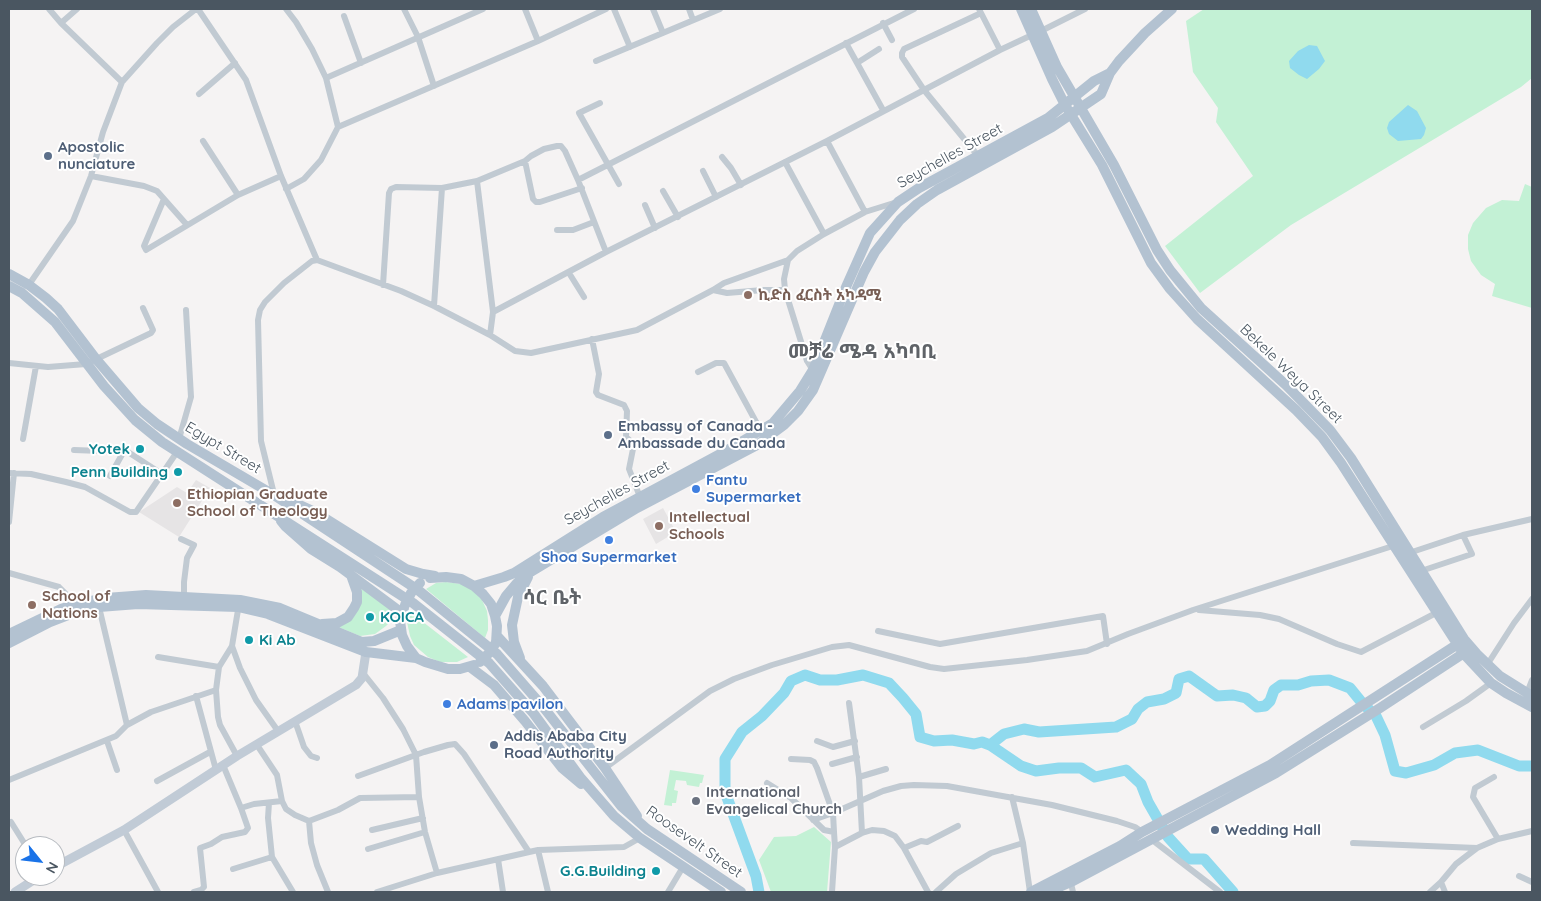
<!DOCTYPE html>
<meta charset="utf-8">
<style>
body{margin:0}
#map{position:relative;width:1541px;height:901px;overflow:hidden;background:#f5f3f3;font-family:Quicksand,sans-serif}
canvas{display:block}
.frame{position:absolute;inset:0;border:10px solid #4a5661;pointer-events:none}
.north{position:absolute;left:15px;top:836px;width:50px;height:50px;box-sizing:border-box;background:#fff;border:1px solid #b7bbc0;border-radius:50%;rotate:119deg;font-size:14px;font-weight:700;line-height:20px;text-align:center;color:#4a5661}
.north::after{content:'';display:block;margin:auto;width:18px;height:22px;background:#1a73e8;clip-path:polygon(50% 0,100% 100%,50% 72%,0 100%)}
</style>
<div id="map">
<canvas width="1541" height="901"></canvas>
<div class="frame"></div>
<div class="north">N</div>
</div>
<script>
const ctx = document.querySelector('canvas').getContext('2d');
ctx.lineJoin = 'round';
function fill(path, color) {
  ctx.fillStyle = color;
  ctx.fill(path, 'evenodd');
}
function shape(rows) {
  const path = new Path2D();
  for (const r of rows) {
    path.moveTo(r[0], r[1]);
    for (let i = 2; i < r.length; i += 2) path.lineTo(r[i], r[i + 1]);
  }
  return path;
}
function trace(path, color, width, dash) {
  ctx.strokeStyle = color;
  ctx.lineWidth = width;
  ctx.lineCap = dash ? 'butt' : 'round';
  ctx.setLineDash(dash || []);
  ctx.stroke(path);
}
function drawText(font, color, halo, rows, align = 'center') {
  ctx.font = font + ' Quicksand,"Noto Sans Ethiopic",sans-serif';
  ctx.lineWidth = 4;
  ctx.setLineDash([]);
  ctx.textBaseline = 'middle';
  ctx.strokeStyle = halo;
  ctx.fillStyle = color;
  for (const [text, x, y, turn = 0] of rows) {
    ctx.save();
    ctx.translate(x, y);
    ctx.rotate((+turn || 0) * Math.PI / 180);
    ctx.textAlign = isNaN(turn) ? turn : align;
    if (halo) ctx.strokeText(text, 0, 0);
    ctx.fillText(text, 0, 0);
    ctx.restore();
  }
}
fill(shape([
 [196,480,210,488,179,537,139,512,177,487,187,493],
 [663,508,676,532,656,544,643,519]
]), '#e6e4e5');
fill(shape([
 [1204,9,1532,9,1532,78,1521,87,1291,225,1200,293,1165,246,1253,176,1216,122,1218,108,1193,72,1186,21],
 [1525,184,1532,187,1532,308,1492,296,1495,284,1481,275,1471,261,1468,249,1468,235,1473,223,1486,208,1502,200,1519,201],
 [446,582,461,584,473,590,482,600,487,611,488,620,488,630,485,638,426,589,436,583],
 [358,587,385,603,393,611,394,618,386,626,375,634,360,636,336,626,344,623],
 [409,611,468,657,457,662,440,662,428,657,414,645,410,636,407,622],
 [670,770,704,775,702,783,700,783,699,787,687,785,686,781,676,780,674,790,678,791,676,803,672,803,672,806,664,805],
 [814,827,831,842,827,892,771,892,759,860,774,837,796,836]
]), '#c3f1d5');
fill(shape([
 [1309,45,1317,46,1325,61,1319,69,1307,79,1299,75,1290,68,1289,61,1298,51],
 [1408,105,1417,111,1426,128,1424,135,1421,139,1398,141,1389,134,1387,128,1389,122]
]), '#90daee');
trace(shape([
 [990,745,1021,766,1036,771,1059,768,1081,768,1095,777,1126,770,1141,784,1148,802,1168,837,1188,859,1204,859,1233,892],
 [759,892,756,876,725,792,725,759,742,732,762,716,784,693,791,681,805,675,820,680,837,680,863,675,889,683,903,698,916,714,920,737,934,741,952,740,974,744,982,742,990,745,1004,734,1024,729,1039,732,1116,727,1132,719,1138,709,1147,702,1164,699,1176,693,1179,679,1189,676,1217,696,1233,695,1246,698,1257,707,1265,706,1270,701,1274,690,1281,685,1298,685,1311,681,1329,680,1350,688,1363,704,1376,716,1385,735,1395,771,1406,773,1434,765,1455,753,1478,750,1519,766,1532,766]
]), '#90daee', 11);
trace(shape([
 [49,9,61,23,77,9],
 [198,9,246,80,281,176,317,260],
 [286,9,296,22,312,49,326,78,338,127,321,160,304,179,286,189],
 [404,9,418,37,434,86],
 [525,9,538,41],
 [614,9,630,47],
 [653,9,663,33],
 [689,9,693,20],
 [979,9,1000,50],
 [344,16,361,63],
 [61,23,122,82],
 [883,23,892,40],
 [1041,31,1085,9],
 [846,43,883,110],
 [596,61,720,9],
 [857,63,879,49],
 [326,78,483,9],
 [199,94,235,63],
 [600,103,579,113,619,184],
 [338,127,538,41,606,9],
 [203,141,238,195],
 [827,141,865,212],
 [722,157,731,168,741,185],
 [979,157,924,90,902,57,902,53,904,49,981,13],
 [525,161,533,199,536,202,540,202,582,188],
 [785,162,824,234],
 [703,171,716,197],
 [91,176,144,186,157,191,187,225],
 [578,180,914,9],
 [477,181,493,312],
 [663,191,678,217],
 [164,199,144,246,146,250,238,195,281,176],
 [645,205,655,228],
 [557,230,573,230,594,222],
 [788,260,784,279,785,290,807,361,814,372],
 [569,273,584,297],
 [383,285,389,193,391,189,396,187,442,188,477,181,525,161,531,156,544,149,557,146,561,146,565,151,578,180,606,252],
 [28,286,73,221,91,176,103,132,122,82,157,43,173,27,196,9],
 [713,290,727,293,763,290,785,290],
 [434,306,442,188],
 [490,335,493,312,606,252,827,141,1000,50,1032,35],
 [592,339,599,374,596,392,598,395,624,405,627,411,626,437,634,444,629,469,640,497],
 [9,363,48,367,86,364,151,333,153,330,143,308],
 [698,372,716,363,724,363,761,431],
 [23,439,36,366],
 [179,439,191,397,186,310],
 [74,450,128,452,162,474],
 [9,473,31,474,66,482,85,487,130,512,136,512,177,452],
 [110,476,124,451],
 [274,494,261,441,258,320,260,310,265,302,284,283,312,261,317,260,401,291,434,306,490,335,515,351,531,353,637,330,713,290,724,283,788,260,797,251,824,234,865,212,897,202],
 [9,522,14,473],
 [181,539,194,545,187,558,184,582,184,597],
 [1409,553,1463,535,1532,519],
 [1421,571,1472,554,1463,535],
 [9,573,59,587,76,604],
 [99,607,127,725],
 [1199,610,1260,615,1279,619,1337,644,1361,652,1436,613],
 [878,631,940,644,1103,616,1107,644],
 [232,646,240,668,256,700,278,731],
 [158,657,219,667],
 [1487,665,1514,623,1532,599],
 [363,673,383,698,403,729,416,755,419,797,425,832,437,873],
 [1527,693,1532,680],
 [196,696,216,770],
 [849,703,859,777,862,833],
 [295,721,304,747,311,756,317,758],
 [1423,727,1466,701,1491,683],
 [107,741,117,770],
 [817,741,833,747,855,741],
 [257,745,277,775,282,801,286,809,295,815,309,821,338,810,360,798,419,797],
 [237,756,220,725,218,717,216,690,219,667,232,646,239,604],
 [791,759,810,760,814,762,817,768,833,813,813,820],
 [832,764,857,757],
 [223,765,241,808,254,804,282,801],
 [605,768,710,691,734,679,772,665,832,647,849,645,930,667,944,669,1027,660,1087,651,1128,634,1193,610,1396,545],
 [358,776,424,752,448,745,455,744,464,754,529,852],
 [859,777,886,769],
 [1494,777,1475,788,1473,797,1498,839],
 [9,780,116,736,127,725,151,712,216,690],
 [157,781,210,752],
 [767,783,791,798,824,830,834,832,835,847,832,892],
 [1012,797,1023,843],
 [269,803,268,818,272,857,293,892],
 [309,821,311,843,317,865,328,892],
 [11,822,26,846],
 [124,830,158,892],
 [372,830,423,818],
 [834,832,833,813,883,791,901,786,914,785,947,786,1052,805,1117,821,1135,827,1142,832],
 [1151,839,1220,892],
 [1353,843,1477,848],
 [835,847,862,833,872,830,884,831,895,836,904,848,921,841,927,842,958,826],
 [904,848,928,892],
 [368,849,425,832],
 [538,850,548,892],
 [498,859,503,892],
 [233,869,272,857],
 [1519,876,1532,882],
 [1070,879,1073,892],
 [194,892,201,890,204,887,200,848,211,844,222,837,245,832,248,828,241,808],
 [377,892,437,873,538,850,624,847,640,838],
 [668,892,683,867],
 [936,892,956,874,991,853,1023,843,1030,892],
 [1430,892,1441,882],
 [1445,892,1441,882,1456,864,1477,848,1498,839,1532,831]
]), '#c1cad2', 6);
trace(shape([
 [55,867,124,830,237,756,356,685,362,678,366,652],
 [15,892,40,876]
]), '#c1cbd6', 9);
trace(shape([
 [1021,9,1052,79,1065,105,1102,165,1151,263,1170,289,1197,319,1296,410,1322,437,1341,463,1463,653,1491,683,1506,693,1532,707],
 [1031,9,1057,67,1114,165,1157,250,1170,270,1201,308,1286,385,1330,430,1351,458,1464,639,1477,654,1500,676,1532,696],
 [9,274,29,285,46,298,58,309,96,359,138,408,157,424,187,444,274,495,418,590,497,654,544,708,621,806,647,829,741,892],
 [9,286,22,293,55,322,104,386,135,420,162,442,413,603,489,663,534,714,580,777,614,816,640,838,721,892],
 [291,501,315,512,406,569,423,574,435,576],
 [281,521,285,526,311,549,340,567,402,613],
 [430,578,446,577,461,579,474,586,483,594,491,604,495,616,497,626,496,643],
 [474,586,504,577,514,573,603,517,724,452,773,423,800,391,813,370,846,287,870,233,898,202,919,188,1048,118,1094,81,1110,73],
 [404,608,400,621,402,635,407,646,416,658,425,662,448,669,460,669,474,665],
 [495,616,506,596,517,583,529,573,637,508,757,445,784,425,798,411,813,390,864,272,875,252,900,220,917,204,937,190,1052,127,1101,94,1110,73,1119,61,1145,33,1172,9],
 [322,624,337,623,348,617,354,608,357,602,357,592,351,575],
 [9,634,61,609,76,604,106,598,146,595,240,600,280,608,362,642,374,641,401,630],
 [497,636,543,686,605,768,637,816],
 [9,643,50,622,81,610,99,607,138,604,238,607,268,614,366,652,416,658],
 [520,658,514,642,512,625,518,597,528,577],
 [470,667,494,685,525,721,562,768,581,784],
 [1031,892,1120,846,1142,832,1270,765,1461,642],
 [1048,892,1071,882,1276,773,1380,708,1467,651]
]), '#b3c2d1', 10);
trace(shape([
 [405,605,411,593,420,583],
 [480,662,489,653,495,644]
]), '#b3c2d1', 10);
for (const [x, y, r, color] of [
 [48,156,5,"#5c6f8a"],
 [748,295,5,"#8d6e63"],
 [608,435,5,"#5c6f8a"],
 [140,449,5,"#0f9aa8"],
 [178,472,5,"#0f9aa8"],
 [696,489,5,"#3f7fe0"],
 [177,503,5,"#8d6e63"],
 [659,526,5,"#8d6e63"],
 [609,540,5,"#3f7fe0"],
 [32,605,5,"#8d6e63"],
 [370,617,5,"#0f9aa8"],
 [249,640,5,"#0f9aa8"],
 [447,704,5,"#3f7fe0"],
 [494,745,5,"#5c6f8a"],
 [696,801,5,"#6b7280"],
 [1215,830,5,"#5c6f8a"],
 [656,871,5,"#0f9aa8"]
]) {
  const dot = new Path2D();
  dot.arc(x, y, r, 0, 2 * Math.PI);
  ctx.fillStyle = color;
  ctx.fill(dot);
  trace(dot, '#fff', 2);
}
drawText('bold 15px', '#4e5e75', '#fff', [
 ["Apostolic",58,147],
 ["nunciature",58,164],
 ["Embassy of Canada -",618,426],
 ["Ambassade du Canada",618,443],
 ["Addis Ababa City",504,736],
 ["Road Authority",504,753],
 ["Wedding Hall",1225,830]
], 'left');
drawText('15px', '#4a5661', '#fff', [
 ["Seychelles Street",950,156,-29],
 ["Bekele Weya Street",1291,374,44],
 ["Egypt Street",223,448,31],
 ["Seychelles Street",617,493,-29],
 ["Roosevelt Street",694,842,35]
]);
drawText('bold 15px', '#785e54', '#fff', [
 ["ኪድስ ፈርስት አካዳሚ",758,295],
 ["Ethiopian Graduate",187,494],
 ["School of Theology",187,511],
 ["Intellectual",669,517],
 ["Schools",669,534],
 ["School of",42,596],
 ["Nations",42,613]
], 'left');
drawText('bold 15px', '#0d838f', '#fff', [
 ["Yotek",130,449],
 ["Penn Building",168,472],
 ["KOICA",380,617,"left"],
 ["Ki Ab",259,640,"left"],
 ["G.G.Building",646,871]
], 'right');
drawText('bold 15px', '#366cbe', '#fff', [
 ["Fantu",706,480],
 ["Supermarket",706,497],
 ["Shoa Supermarket",609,557,"center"],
 ["Adams pavilon",457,704]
], 'left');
drawText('bold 15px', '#5b616d', '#fff', [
 ["International",706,792],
 ["Evangelical Church",706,809]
], 'left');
drawText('bold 20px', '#5f6368', '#fff', [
 ["መቻሬ ሜዳ አካባቢ",862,352],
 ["ሳር ቤት",552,598]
]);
</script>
